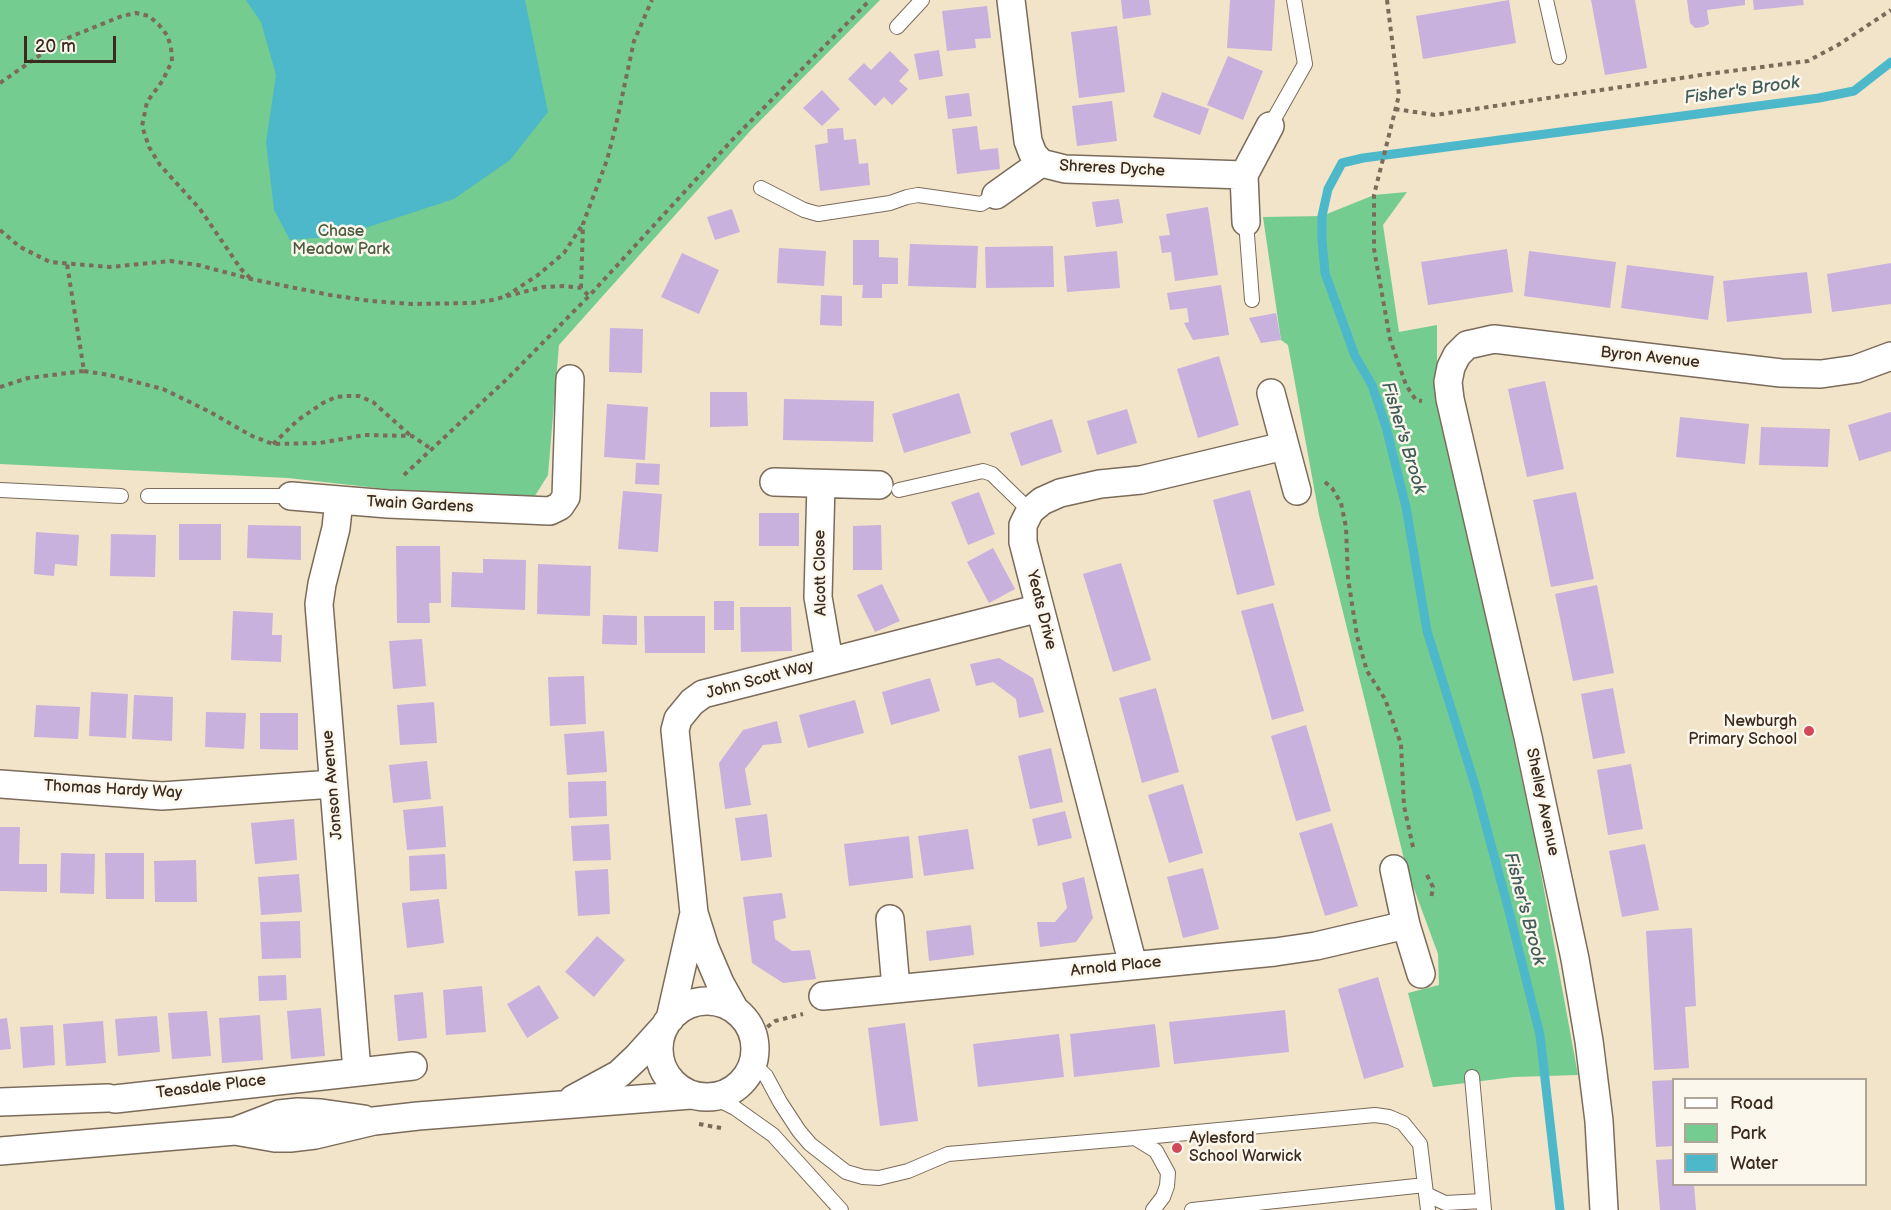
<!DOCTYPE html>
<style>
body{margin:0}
#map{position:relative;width:1891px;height:1210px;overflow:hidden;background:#f1e4c9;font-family:"Balsamiq Sans",sans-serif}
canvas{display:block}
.legend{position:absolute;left:1672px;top:1078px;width:195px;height:108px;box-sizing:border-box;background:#fbf7ec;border:2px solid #aea59a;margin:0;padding:8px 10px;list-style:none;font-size:18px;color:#3b2a1e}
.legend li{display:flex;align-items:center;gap:12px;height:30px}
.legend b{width:30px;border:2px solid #aea59a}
.scale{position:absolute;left:24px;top:36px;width:92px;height:27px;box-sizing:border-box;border:3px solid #3b2a1e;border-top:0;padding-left:8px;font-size:18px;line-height:21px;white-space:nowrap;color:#3b2a1e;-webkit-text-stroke:4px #fbf7ec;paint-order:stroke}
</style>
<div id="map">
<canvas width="1891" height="1210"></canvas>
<ul class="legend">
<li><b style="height:8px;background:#fff"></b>Road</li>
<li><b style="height:16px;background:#75cc90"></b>Park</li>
<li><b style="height:16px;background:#4db8c9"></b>Water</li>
</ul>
<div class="scale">20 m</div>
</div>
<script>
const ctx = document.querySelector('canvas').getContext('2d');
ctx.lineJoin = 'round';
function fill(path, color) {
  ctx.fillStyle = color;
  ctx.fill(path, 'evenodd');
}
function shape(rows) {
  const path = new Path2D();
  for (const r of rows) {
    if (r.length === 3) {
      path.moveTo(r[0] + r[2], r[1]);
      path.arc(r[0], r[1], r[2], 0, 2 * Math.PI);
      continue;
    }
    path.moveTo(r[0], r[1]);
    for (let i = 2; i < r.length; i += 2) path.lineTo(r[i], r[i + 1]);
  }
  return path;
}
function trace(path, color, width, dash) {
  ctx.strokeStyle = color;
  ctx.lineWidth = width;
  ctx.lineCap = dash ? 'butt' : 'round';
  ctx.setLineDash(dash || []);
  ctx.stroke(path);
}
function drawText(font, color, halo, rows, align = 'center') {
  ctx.font = font + ' "Balsamiq Sans",sans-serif';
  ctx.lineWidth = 5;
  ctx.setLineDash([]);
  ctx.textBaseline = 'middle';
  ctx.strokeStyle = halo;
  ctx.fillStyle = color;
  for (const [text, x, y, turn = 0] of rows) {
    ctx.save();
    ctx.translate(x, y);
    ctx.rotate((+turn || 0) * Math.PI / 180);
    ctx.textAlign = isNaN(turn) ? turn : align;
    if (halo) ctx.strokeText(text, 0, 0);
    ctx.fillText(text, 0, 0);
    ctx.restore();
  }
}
fill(shape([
 [0,0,880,0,752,129,559,345,548,475,533,499,395,490,288,478,0,464],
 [1407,192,1383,225,1399,332,1437,325,1437,382,1536,846,1578,1075,1514,1077,1433,1087,1408,993,1439,985,1438,954,1406,867,1319,515,1288,345,1281,340,1263,217,1322,216,1374,195]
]), '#75cc90');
fill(shape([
 [246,0,525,0,548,112,510,160,454,199,341,236,290,240,274,210,266,142,276,75,261,22]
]), '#4db8c9');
trace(shape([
 [1560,1210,1540,1035,1510,915,1475,785,1427,631,1406,507,1386,427,1372,385,1355,356,1325,273,1322,240,1322,216,1328,189,1342,163,1363,158,1819,98,1854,91,1891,62]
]), '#4db8c9', 9);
fill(shape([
 [1121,0,1149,0,1151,15,1123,19],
 [1230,0,1275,0,1272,51,1227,48],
 [1509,0,1516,43,1423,59,1416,16],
 [1591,0,1635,0,1647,68,1605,75],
 [1687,0,1745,0,1745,5,1707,10,1709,24,1703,27,1695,28,1690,23],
 [1753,0,1803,0,1804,5,1754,10],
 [987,6,991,38,975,39,976,48,947,51,942,11],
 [1117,26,1125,92,1079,98,1071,32],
 [939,50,943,76,919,80,914,54],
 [890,51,909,70,899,81,908,89,892,105,884,97,875,106,848,79,864,63,871,70],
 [1228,56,1263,71,1243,120,1207,105],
 [822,90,840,109,822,126,803,108],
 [1162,92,1209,109,1200,135,1153,117],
 [969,93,972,116,948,119,945,96],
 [1112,101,1117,141,1077,146,1072,106],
 [977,126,980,150,998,148,1000,169,957,174,952,129],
 [843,128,844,140,856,139,859,164,868,163,870,185,820,191,815,145,828,143,827,129],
 [1119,199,1123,223,1096,227,1092,202],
 [1208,207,1218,275,1175,281,1171,252,1162,253,1159,236,1170,235,1166,214],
 [732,209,740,232,715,240,707,217],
 [853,240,879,240,879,257,898,258,898,284,882,284,882,298,862,298,863,285,853,285],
 [910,244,978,246,976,288,908,286],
 [1053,246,1054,287,986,288,985,247],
 [779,248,826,251,824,286,777,283],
 [1507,249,1513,292,1428,305,1421,262],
 [1117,251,1120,288,1067,292,1064,256],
 [1529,251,1616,262,1610,308,1524,296],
 [682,253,719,270,699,314,661,297],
 [1891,263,1891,304,1832,312,1827,274],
 [1627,265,1714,276,1708,320,1621,308],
 [1807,272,1812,313,1727,322,1723,281],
 [1221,285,1229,335,1193,340,1184,323,1189,322,1187,308,1170,310,1167,293],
 [821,295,842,296,842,326,820,325],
 [1276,313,1281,340,1261,343,1249,318],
 [610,328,643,329,642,373,609,372],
 [1219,356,1239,425,1198,438,1177,369],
 [1545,381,1564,469,1527,477,1508,389],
 [710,392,747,392,748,426,710,427],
 [959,393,971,433,904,453,892,414],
 [784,399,874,401,873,442,783,440],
 [607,404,648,407,645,460,604,457],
 [1127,409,1137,443,1097,455,1087,421],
 [1891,412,1891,451,1859,461,1848,425],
 [1680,417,1749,424,1745,464,1676,457],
 [1052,419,1062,452,1021,466,1010,433],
 [1761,427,1830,429,1828,467,1759,465],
 [636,463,660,464,659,485,635,484],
 [1250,490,1275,585,1237,595,1213,500],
 [623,491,662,494,658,552,618,549],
 [979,492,995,534,968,545,951,502],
 [1576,492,1594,579,1551,587,1533,500],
 [759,513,799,513,799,546,759,546],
 [179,524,221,524,221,560,179,560],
 [248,525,301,526,301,560,247,558],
 [881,525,882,570,853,570,853,526],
 [36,532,79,535,77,566,55,564,54,576,34,574],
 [111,534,156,535,155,577,110,576],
 [396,546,440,546,441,603,429,603,430,623,397,623],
 [993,548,1015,589,989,603,967,562],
 [483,559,526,560,525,610,451,607,452,572,483,573],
 [1121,563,1151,660,1113,672,1083,574],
 [538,564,591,566,590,616,537,614],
 [882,584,900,621,875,632,857,595],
 [1597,585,1614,673,1573,681,1555,594],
 [714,601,734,601,734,630,714,630],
 [1273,603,1304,711,1272,720,1241,611],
 [740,607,791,607,792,651,741,652],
 [233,611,273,613,272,635,282,635,281,662,231,660],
 [603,615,637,616,637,645,602,644],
 [644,616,705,616,705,653,645,653],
 [422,639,426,686,393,689,389,641],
 [999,658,1033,678,1044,712,1019,718,1016,699,993,682,976,686,970,664],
 [584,676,586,724,550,726,548,677],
 [930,678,940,711,891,725,882,692],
 [1156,688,1179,772,1142,783,1119,698],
 [1613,688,1625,753,1593,759,1581,694],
 [91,692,128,694,126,738,89,736],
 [134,695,173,697,172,741,132,739],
 [855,700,864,733,808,748,799,715],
 [434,702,437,743,400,745,397,705],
 [36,705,80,707,78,739,34,737],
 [206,712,246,713,244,749,205,747],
 [260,713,298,713,298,750,260,749],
 [777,721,782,743,763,745,745,769,751,805,725,809,719,763,743,730],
 [1306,725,1331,811,1296,821,1271,736],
 [604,731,607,772,567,775,564,734],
 [1051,748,1063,802,1030,809,1018,756],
 [427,761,431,799,393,803,389,765],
 [1631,764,1643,829,1608,835,1597,770],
 [606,781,607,816,569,818,568,782],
 [1183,784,1203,853,1169,863,1148,795],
 [443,806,446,847,407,850,403,810],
 [1065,811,1072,838,1038,846,1032,819],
 [767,814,772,857,741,861,735,818],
 [294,819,297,860,255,864,251,823],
 [1332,823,1358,906,1325,916,1299,833],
 [609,824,611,860,573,861,571,826],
 [0,827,20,827,19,864,47,864,47,892,0,891],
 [968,829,974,869,924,876,918,836],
 [909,836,913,878,849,886,844,844],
 [1645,844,1659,910,1622,917,1609,851],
 [61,853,95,854,94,894,60,893],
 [105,853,144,853,144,899,106,899],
 [445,854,447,889,410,891,409,856],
 [196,860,197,902,155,902,154,861],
 [1203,868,1219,929,1183,938,1167,877],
 [608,869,610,914,578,916,575,871],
 [299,874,302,912,261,915,258,877],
 [1084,877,1093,918,1076,942,1040,947,1037,922,1055,922,1067,908,1062,883],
 [782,893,786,918,773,921,775,939,792,951,810,950,816,979,783,983,752,963,743,897],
 [439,899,444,943,407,948,402,903],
 [300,921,301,958,262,959,260,922],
 [971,925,974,955,929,961,926,931],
 [1692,928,1696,1006,1685,1007,1689,1068,1654,1070,1646,931],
 [597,936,625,960,594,997,565,972],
 [286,975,287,1000,259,1001,258,976],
 [1378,977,1404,1067,1364,1079,1338,989],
 [539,985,559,1018,527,1038,507,1004],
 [482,986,486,1032,446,1035,443,990],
 [423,992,427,1038,398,1041,394,995],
 [321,1008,325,1056,291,1059,287,1011],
 [1285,1010,1289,1052,1174,1064,1169,1022],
 [207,1011,211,1056,172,1059,168,1013],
 [260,1015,263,1060,222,1063,219,1018],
 [157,1016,160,1052,118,1056,115,1019],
 [7,1018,11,1049,0,1050,0,1019],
 [103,1021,106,1063,66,1066,63,1024],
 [905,1023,918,1121,880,1126,868,1028],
 [1155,1024,1160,1067,1074,1077,1070,1034],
 [53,1025,55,1065,23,1068,20,1027],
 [1059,1034,1064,1077,978,1087,973,1044],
 [1674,1080,1674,1146,1656,1147,1652,1081],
 [1674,1159,1674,1184,1694,1184,1696,1210,1660,1210,1656,1160]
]), '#c8b1dd');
const lane = shape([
 [1546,0,1559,57],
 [897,27,922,0],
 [1270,126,1305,64,1294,0],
 [761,188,804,210,818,214,890,203,907,197,918,195,981,204,996,195],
 [1246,222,1252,300],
 [0,490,121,496],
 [899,490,983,471,992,474,1030,511],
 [148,496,291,496],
 [752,1063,766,1076,780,1102,799,1131,810,1144,846,1172,863,1177,879,1178,908,1171,948,1154,1135,1138,1156,1151,1168,1173,1167,1186,1163,1197,1153,1210],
 [1472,1077,1484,1210],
 [713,1097,735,1108,773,1135,841,1210],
 [1135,1138,1375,1115,1389,1117,1403,1123,1420,1144,1428,1210],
 [1426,1194,1445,1203,1483,1201],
 [1192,1210,1425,1185]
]);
const street = shape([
 [1011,0,1028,141,1033,154,1041,163,1065,169,1244,175],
 [996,195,1041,163],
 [1246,222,1244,175,1270,126],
 [1271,393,1297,491],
 [774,482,879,485],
 [821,484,818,597,829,661],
 [291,496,388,504,550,511,560,506,566,497,570,379],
 [339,500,336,528,322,584,319,604,357,1071],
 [0,784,162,796,333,784],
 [1394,869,1406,925,1421,974],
 [890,919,896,988],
 [1133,965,1040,608,1023,542,1023,525,1030,511,1042,501,1060,493,1100,484,1141,480,1284,446],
 [823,996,1275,952,1316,946,1406,925],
 [707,1049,48],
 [735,1010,720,983,705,948,694,913,675,730,678,719,692,702,703,694,1040,608],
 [670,1019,693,917],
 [115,1099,413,1066],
 [573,1099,619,1074,637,1057,664,1027],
 [0,1102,108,1098],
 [235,1131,279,1114,298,1112,321,1113,364,1119],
 [0,1151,235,1131,275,1138,290,1138,315,1135,374,1121,418,1116,691,1095],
 [1604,1210,1599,1121,1589,1041,1575,959,1528,737,1450,399,1448,382,1451,367,1457,355,1467,345,1494,339,1781,373,1821,374,1856,369,1891,356]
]);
trace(lane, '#7b6b5a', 16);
trace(street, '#7b6b5a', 30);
trace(shape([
 [1387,0,1399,95,1374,195,1374,249,1390,339,1406,385,1416,400,1422,401],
 [0,83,46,51,70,37,122,16,136,13,149,16,159,25,167,35,171,47,172,61,163,80,147,102,142,126,149,147,160,165,200,209,241,269,250,278],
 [1395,109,1435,115,1708,74,1808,61,1838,45,1891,10],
 [0,230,20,247,50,262,110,267,170,261,198,265,251,279,330,295,371,301,412,304,472,303,492,300,543,287,564,286,581,288,589,296],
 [581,288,583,224,607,160,616,125,634,41,652,0],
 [506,296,538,275,564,253,583,224],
 [84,371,109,375,163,389,210,412,252,436,273,444,320,443,365,435,412,436,433,450],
 [0,387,28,378,84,371,67,264],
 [273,444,298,420,323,403,336,397,348,396,359,396,373,402,411,436],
 [404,475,508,378,589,296,734,138,870,0],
 [1325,482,1332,488,1341,503,1346,527,1348,578,1357,636,1367,671,1385,699,1401,744,1404,806,1413,847],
 [1427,875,1433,887,1431,899],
 [753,1038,775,1021,803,1014],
 [699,1124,721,1128]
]), '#7b6b5a', 4, [4.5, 4.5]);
trace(lane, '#fff', 14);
trace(street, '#fff', 27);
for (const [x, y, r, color] of [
 [1809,731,6,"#d1495b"],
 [1177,1148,6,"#d1495b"]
]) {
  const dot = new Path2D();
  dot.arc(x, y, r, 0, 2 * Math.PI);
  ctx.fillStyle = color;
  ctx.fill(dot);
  trace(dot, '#fbf7ec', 2);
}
drawText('16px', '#3b2a1e', '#fbf7ec', [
 ["Shreres Dyche",1112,169,3],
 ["Byron Avenue",1650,358,6],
 ["Twain Gardens",420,505,3],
 ["Alcott Close",821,573,-91],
 ["Yeats Drive",1041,610,76],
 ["John Scott Way",760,680,-15],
 ["Jonson Avenue",333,785,-95],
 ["Thomas Hardy Way",113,790,3],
 ["Shelley Avenue",1542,802,78],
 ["Arnold Place",1116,967,-6],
 ["Teasdale Place",211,1087,-7]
]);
drawText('16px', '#4c5b40', '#fbf7ec', [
 ["Chase",341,232],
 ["Meadow Park",341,250]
]);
drawText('16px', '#3b2a1e', '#fbf7ec', [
 ["Newburgh",1797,722],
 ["Primary School",1797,740],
 ["Aylesford",1189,1139,"left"],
 ["School Warwick",1189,1157,"left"]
], 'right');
drawText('italic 18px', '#415c5a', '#fbf7ec', [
 ["Fisher's Brook",1742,91,-8],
 ["Fisher's Brook",1403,438,73],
 ["Fisher's Brook",1524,909,75]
]);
</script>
